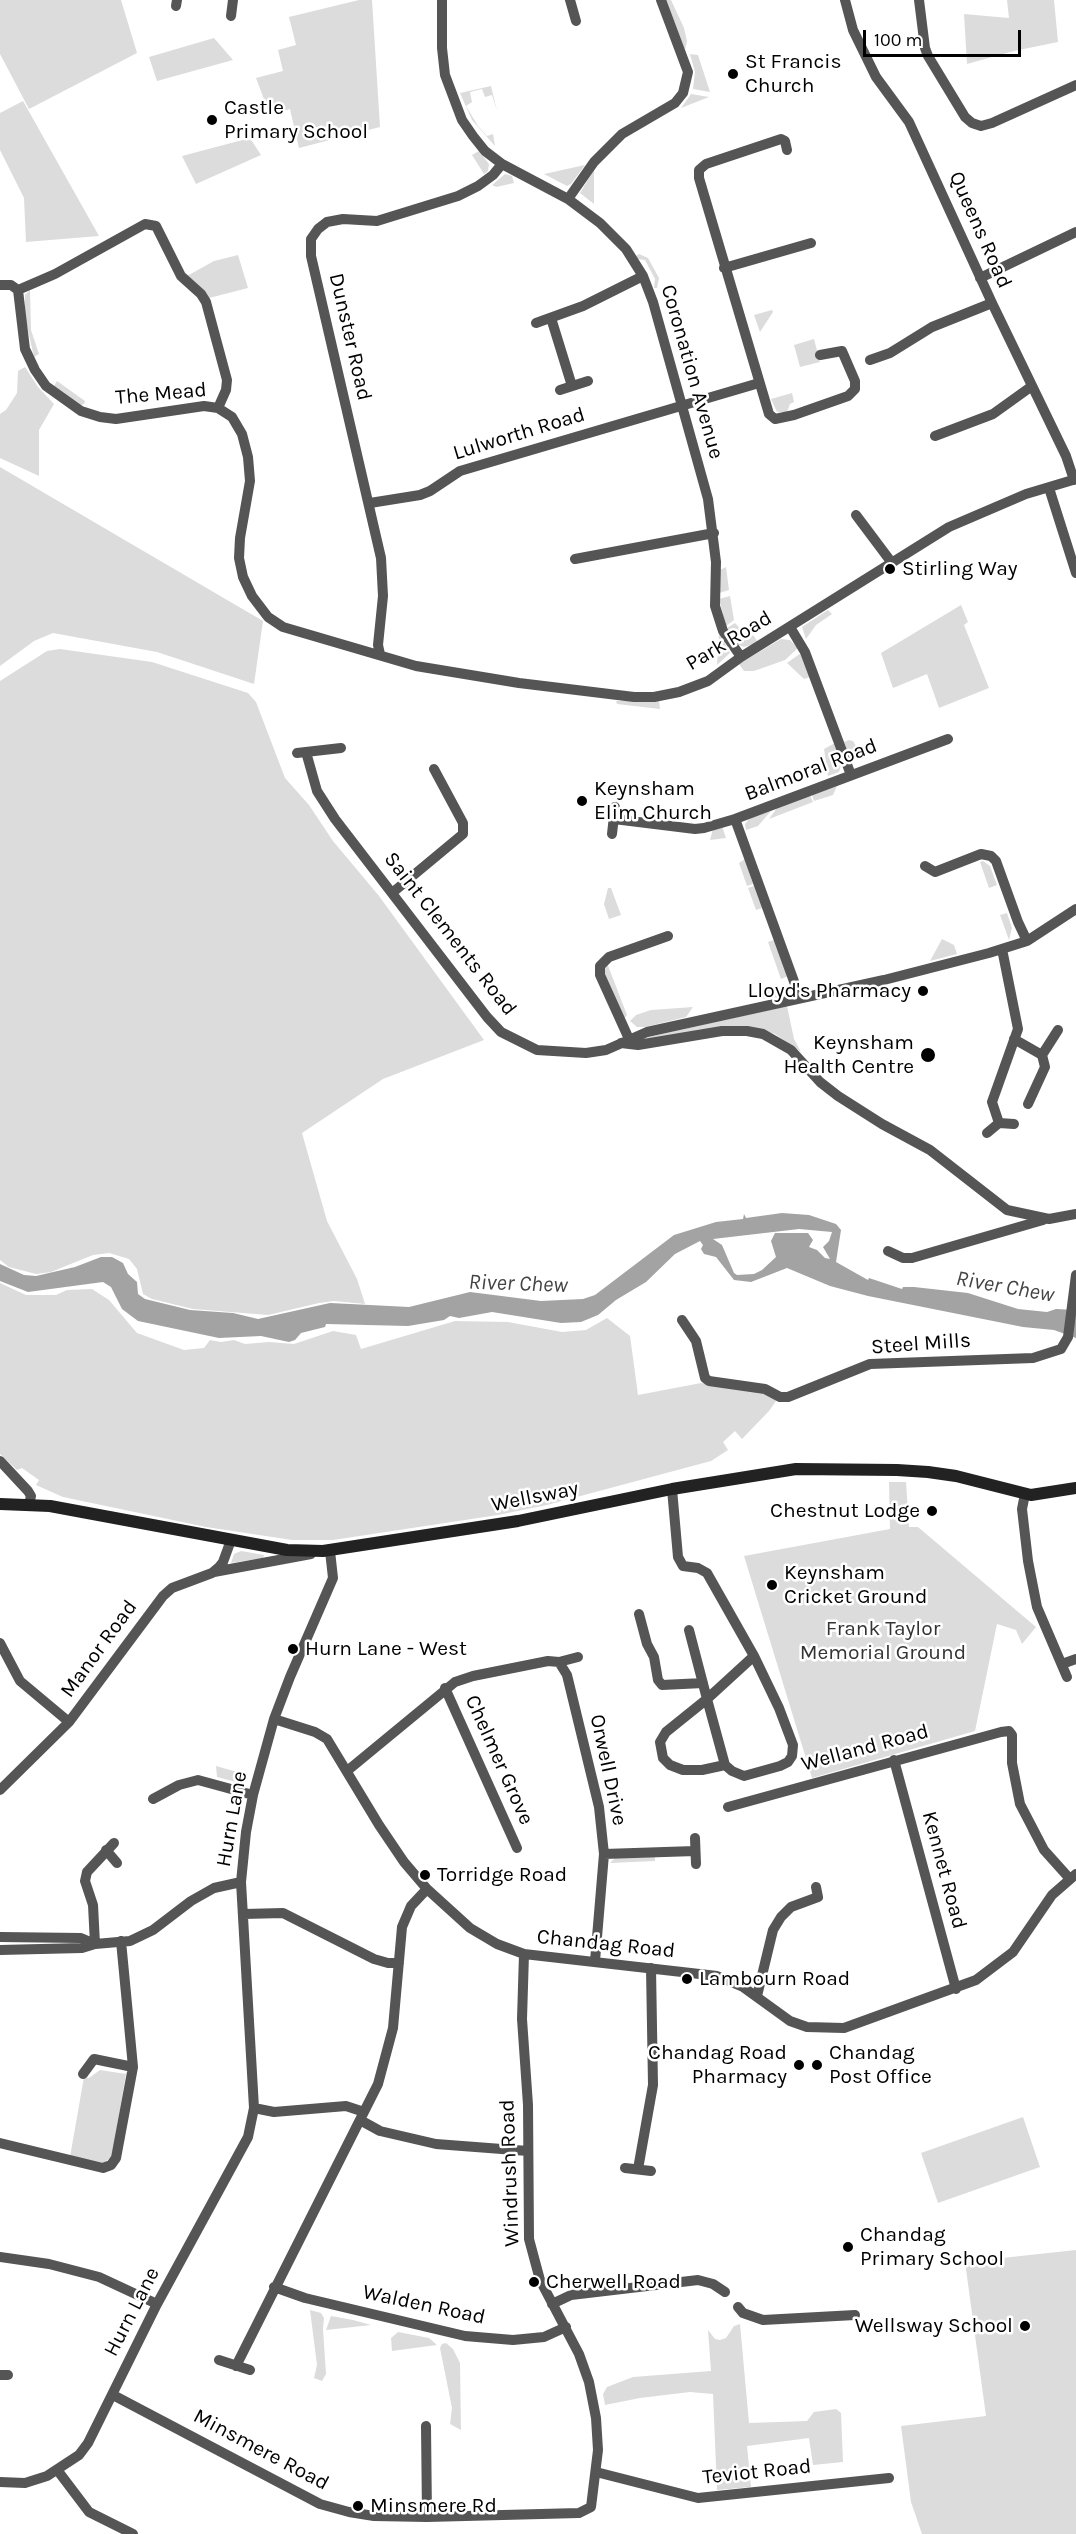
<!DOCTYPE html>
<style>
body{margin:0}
#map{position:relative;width:1076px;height:2534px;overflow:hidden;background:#fff;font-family:Karla,sans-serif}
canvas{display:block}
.scale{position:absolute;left:863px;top:30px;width:158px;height:27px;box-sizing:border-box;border:3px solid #000;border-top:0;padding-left:8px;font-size:18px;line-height:21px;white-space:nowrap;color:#000;-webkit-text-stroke:4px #fff;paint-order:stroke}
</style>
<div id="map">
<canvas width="1076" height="2534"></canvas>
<div class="scale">100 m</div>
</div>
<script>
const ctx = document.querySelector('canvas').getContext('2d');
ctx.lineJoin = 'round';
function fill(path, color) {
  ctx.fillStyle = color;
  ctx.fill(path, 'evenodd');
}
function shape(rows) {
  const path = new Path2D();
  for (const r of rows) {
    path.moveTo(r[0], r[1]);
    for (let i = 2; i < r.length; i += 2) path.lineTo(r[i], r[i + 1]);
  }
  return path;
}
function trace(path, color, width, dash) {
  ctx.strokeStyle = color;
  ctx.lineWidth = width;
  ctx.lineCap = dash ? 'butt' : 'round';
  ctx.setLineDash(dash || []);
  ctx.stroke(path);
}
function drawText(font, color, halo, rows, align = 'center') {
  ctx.font = font + ' Karla,sans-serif';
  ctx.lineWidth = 5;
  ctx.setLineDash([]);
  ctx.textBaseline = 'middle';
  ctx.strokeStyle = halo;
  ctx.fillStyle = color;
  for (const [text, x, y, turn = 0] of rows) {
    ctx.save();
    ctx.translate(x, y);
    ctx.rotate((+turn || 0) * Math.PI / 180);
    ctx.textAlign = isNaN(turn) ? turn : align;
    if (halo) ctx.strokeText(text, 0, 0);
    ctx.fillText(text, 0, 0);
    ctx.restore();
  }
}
fill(shape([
 [0,0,121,0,137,53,29,109,0,54],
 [359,0,372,0,380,127,299,148,290,109,270,115,256,78,283,71,278,50,296,45,289,17],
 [666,0,671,0,684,28,687,41,685,50],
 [1007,0,1054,0,1058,42,1014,51,967,64,964,14,1009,18],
 [214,38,233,60,157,81,149,57],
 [690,54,698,55,710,92,693,89,695,72],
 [491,86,497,111,492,95,485,97,482,89,470,92,472,102,466,106,478,126,487,136,493,134,495,146,472,120,460,93],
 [691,94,709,97,681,108],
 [23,101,99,236,26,242,24,198,0,150,0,113],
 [250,138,261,155,196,184,182,156],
 [479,151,489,164,488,171,484,174,472,155],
 [585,165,571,184,567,186,544,174],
 [594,170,594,204,580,193],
 [505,174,512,176,514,183,496,187,492,185],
 [639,254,648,258,659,278,657,288,654,288,655,279,645,260,637,259,636,256],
 [238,255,248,288,209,298,187,276,214,261],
 [30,290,31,330,39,354,34,357,25,317,25,295],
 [772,310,773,312,760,332,754,315],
 [814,339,820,362,800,367,794,345],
 [25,367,38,387,54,404,39,430,39,476,0,458,0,414,6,410,17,393,18,371],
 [57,381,85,401,84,404,81,405,54,386],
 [792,393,794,402,790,404,787,412,777,412,771,399],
 [0,467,263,621,254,684,157,652,53,633,34,641,0,666],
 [726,567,729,590,719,593,720,570],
 [730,596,734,620,726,626,719,599],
 [961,605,968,622,964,625,989,688,939,708,927,674,893,688,881,653],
 [828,610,832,614,816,625,806,639,802,627],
 [735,623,743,632,754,636,758,643,744,647,739,645,727,628],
 [720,634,730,653,717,665,719,635],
 [781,639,790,640,798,648,785,660,754,671,744,671,739,664],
 [60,649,152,662,248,693,256,702,285,778,309,805,333,841,379,896,484,1040,383,1079,302,1133,327,1221,357,1279,365,1304,334,1301,319,1303,268,1315,193,1309,152,1299,143,1294,137,1269,129,1259,109,1253,93,1255,51,1272,36,1274,9,1267,0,1260,0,681,47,651],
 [801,653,810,677,804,679,787,663],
 [616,701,659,701,660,709,617,704],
 [849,740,853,741,862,756,851,760,844,742],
 [835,743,841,765,839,772,828,776,824,749],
 [837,786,833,795,814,801,812,795],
 [810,795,813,802,769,819,777,808],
 [771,811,758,826,746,830,745,824,749,819],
 [722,826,726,838,710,840,713,829],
 [745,859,753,884,747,886,739,863],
 [983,861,990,866,997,885,989,888,980,862],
 [754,886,762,908,756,910,748,888],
 [608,888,611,888,621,915,609,919,604,904],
 [1007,913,1012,928,1009,940,1000,915],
 [942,939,954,945,957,954,930,961],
 [774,940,788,976,781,979,768,942],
 [607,963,627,1015,624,1019,604,978,604,968],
 [778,985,781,997,779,998,751,999,751,995],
 [787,1006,794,1039,801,1052,775,1034,760,1029,645,1043,644,1038],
 [693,1007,686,1017,645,1027,637,1027,630,1021,636,1015,651,1010],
 [0,1283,26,1295,56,1295,67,1290,92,1289,109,1300,137,1333,184,1350,204,1348,210,1340,221,1342,234,1340,245,1344,269,1342,294,1344,333,1331,356,1335,361,1349,455,1321,508,1322,562,1332,586,1330,607,1318,630,1336,638,1395,701,1383,770,1393,776,1401,769,1411,742,1439,735,1431,723,1442,728,1450,711,1461,547,1505,498,1515,333,1540,292,1540,206,1527,63,1497,36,1485,39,1480,22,1468,17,1470,0,1454],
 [889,1482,906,1482,909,1527,918,1527,1036,1627,1022,1644,1016,1630,997,1624,975,1731,812,1778,744,1556,890,1529],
 [241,1551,264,1555,263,1558,231,1563,234,1554],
 [216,1766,248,1775,247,1778,242,1782,236,1782,217,1777],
 [655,1856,655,1861,610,1863,615,1858],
 [100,2070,126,2074,112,2156,104,2163,70,2157,84,2077,89,2078],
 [1023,2117,1040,2167,938,2203,921,2153],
 [1076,2250,1076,2534,922,2534,911,2502,901,2426,986,2416,965,2262],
 [310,2310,321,2313,324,2318,323,2329,326,2374,322,2381,314,2378,317,2365],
 [331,2316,353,2320,371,2325,326,2330],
 [740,2324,749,2423,807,2421,814,2412,836,2409,841,2413,843,2462,813,2465,809,2438,747,2446,751,2487,717,2490,713,2394,690,2392,640,2398,605,2405,603,2394,607,2387,633,2377,711,2371,708,2330,715,2339,720,2340,726,2338,734,2326],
 [398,2332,429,2338,437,2345,392,2351,391,2338],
 [446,2343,453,2349,460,2363,461,2430,450,2424,452,2408,440,2348,442,2344]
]), '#dcdcdc');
fill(shape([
 [782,1213,809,1215,836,1224,841,1230,836,1262,868,1280,869,1278,902,1289,903,1287,914,1287,968,1293,1018,1309,1047,1312,1056,1309,1076,1310,1076,1338,1054,1330,1023,1327,868,1296,830,1286,787,1268,751,1282,734,1280,716,1257,704,1254,701,1249,703,1245,700,1241,675,1254,646,1282,616,1300,598,1315,581,1322,561,1323,492,1312,459,1318,450,1316,444,1320,408,1326,326,1324,325,1327,301,1333,295,1340,289,1342,261,1336,219,1338,138,1321,122,1309,111,1287,103,1282,28,1292,0,1281,0,1264,24,1275,36,1276,75,1267,101,1257,112,1257,123,1263,128,1274,137,1282,138,1294,145,1299,190,1310,233,1313,258,1319,330,1303,409,1307,470,1292,541,1301,583,1299,595,1295,674,1235,716,1222,743,1219,744,1214,746,1218],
 [799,1229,832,1232,829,1241,823,1247,830,1259,825,1258,817,1250,809,1247,813,1240,808,1233,775,1233,771,1241,776,1257,762,1270,754,1274,737,1275,734,1273,722,1245,713,1239]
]), '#a3a3a3');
trace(shape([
 [442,0,442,48,445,75,462,120,473,136,485,151,502,164,568,199,600,223,626,249,643,276,653,302,708,499,716,562,715,606,723,631,741,657],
 [570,0,576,21],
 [845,0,853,30,876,77,909,122,992,303,1066,456,1074,480],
 [919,0,925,48,928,56,965,117,972,123,981,126,992,123,1076,85],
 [176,6,177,0],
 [231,16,233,0],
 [787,150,785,141,781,139,706,164,699,170,699,178,769,414,775,419,794,415,848,396,855,389,855,381,842,351,820,355],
 [568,199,594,162,622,134,675,103,683,93,688,72,661,0],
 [724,268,811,243],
 [980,278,1076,232],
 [0,285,11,285,18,290,25,349,35,370,46,386,81,411,100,417,116,419,204,406,218,408,232,417,242,434,248,457,250,481,240,538,239,558,243,577,252,596,268,617,283,627,416,666,519,683,634,697,654,697,679,692,708,681,741,657,949,527,1026,494,1076,479],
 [18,290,55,274,145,224,156,226,181,276,201,294,206,302,227,380,226,390,218,408],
 [551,318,572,386],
 [536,323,583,306,643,276],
 [870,360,890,353,932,327,992,303],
 [560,390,588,381],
 [935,436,993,414,1032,386],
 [1049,488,1076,573],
 [370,503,420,495,430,491,460,471,759,383],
 [856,515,892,563],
 [575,559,714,533],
 [790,627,805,652,851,775],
 [380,654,378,645,383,596,381,558,311,256,311,239,318,229,327,222,343,219,377,221,458,196,478,186,493,175,502,164],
 [306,752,317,791,335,819,487,1017,501,1032,537,1050,586,1053,606,1050,647,1032,884,980,989,953,1027,941,1076,909],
 [297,753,341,748],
 [614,819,695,829,704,828,735,819,948,739],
 [735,819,800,998],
 [612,834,615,807],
 [925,866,935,872,981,854,991,856,996,861,1018,922,1027,941],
 [392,893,463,834,463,823,434,769],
 [629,1039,600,975,600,966,609,957,668,936],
 [1014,1039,1042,1055],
 [621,1043,638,1045,722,1031,747,1031,763,1034,791,1050,820,1082,838,1096,882,1124,930,1150,1007,1210,1049,1219,1076,1214],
 [1028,1104,1045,1067,1042,1055,1058,1030],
 [999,1123,992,1102,1018,1029,1002,949],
 [987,1133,999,1123,1014,1124],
 [888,1251,903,1258,912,1258,1043,1220],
 [682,1320,696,1341,705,1378,709,1381,765,1389,780,1397,788,1397,870,1364,1033,1358,1061,1349,1068,1337,1076,1275],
 [0,1461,28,1491,31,1496,29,1504],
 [672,1489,678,1557,683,1566,698,1568,707,1573,754,1656,779,1708,793,1745,792,1756,788,1762,780,1766,744,1776,732,1771,725,1765,702,1770,683,1770,670,1765,663,1758,660,1742,666,1732,707,1699,689,1630],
 [1025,1494,1022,1509,1028,1561,1037,1607,1067,1677],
 [214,1572,311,1554],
 [639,1614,647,1644,654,1657,658,1680,662,1685,703,1683],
 [0,1643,20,1681,69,1722],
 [559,1662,567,1675,599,1807,604,1854,595,1961],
 [1062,1664,1076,1659],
 [445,1688,517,1848],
 [274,1719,315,1732,327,1739,379,1825,404,1862,427,1889,470,1928,497,1944,524,1954,717,1976,743,1987,790,2021,807,2027,844,2028,976,1980,1013,1952,1052,1895,1076,1874],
 [894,1760,956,1989],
 [725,1765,707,1699,754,1656],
 [347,1771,455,1682,473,1676,548,1661,559,1662,578,1657],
 [0,1790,69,1722,163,1596,172,1588,212,1573,219,1567,223,1562,231,1540],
 [153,1799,179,1785,198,1780,253,1795],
 [728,1807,1001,1732,1009,1731,1012,1735,1012,1763,1020,1804,1044,1850,1070,1879],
 [695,1838,696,1864],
 [106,1850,117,1863],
 [604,1854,695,1851],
 [244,1914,283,1913,374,1959,388,1963,399,1963],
 [0,1937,81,1938,95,1944],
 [95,1944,93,1905,85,1881,87,1872,114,1843],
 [0,1950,82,1948,95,1944,130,1941,153,1930,191,1901,214,1888,241,1882],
 [757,1996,773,1930,781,1917,791,1907,818,1897,816,1887],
 [83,2074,94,2059,133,2067],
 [254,2108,274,2112,346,2106,364,2112],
 [360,2120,380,2131,436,2144,528,2151],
 [0,2143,103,2168,111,2165,116,2158,133,2067,121,1941],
 [625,2168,651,2171],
 [638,2169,653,2085,651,1968],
 [0,2257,49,2264,99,2277,157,2304],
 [274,2287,305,2298,465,2336,513,2340,544,2337,566,2327],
 [552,2304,571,2295,698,2280,713,2284,725,2292],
 [738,2307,743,2313,763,2320,855,2315],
 [219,2360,250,2370],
 [236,2366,378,2084,393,2028,402,1927,411,1906,427,1889],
 [0,2375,8,2375],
 [113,2395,320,2504,349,2512,374,2516,427,2517,579,2513,591,2507,598,2450,596,2418,589,2382,579,2354,540,2280,529,2239,528,2105,522,2019,524,1954],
 [426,2426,427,2517],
 [58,2471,89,2512,133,2534],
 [596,2472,698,2498,889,2478],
 [0,2482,25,2483,47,2476,79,2455,88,2443,157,2304,248,2137,254,2108,241,1882,246,1832,253,1795,274,1719,290,1677,333,1578,330,1551]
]), '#555', 10);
trace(shape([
 [0,1504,50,1506,287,1550,323,1551,518,1521,672,1489,796,1469,897,1470,928,1472,956,1476,1031,1495,1076,1488]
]), '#222', 12);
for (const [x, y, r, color] of [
 [733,74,6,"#000"],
 [212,120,6,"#000"],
 [890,569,6,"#000"],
 [582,801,6,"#000"],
 [923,991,6,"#000"],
 [928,1055,8,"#000"],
 [932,1511,6,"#000"],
 [772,1585,6,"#000"],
 [293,1649,6,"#000"],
 [425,1875,6,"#000"],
 [687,1979,6,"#000"],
 [799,2065,6,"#000"],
 [817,2065,6,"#000"],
 [848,2247,6,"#000"],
 [534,2282,6,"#000"],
 [1025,2326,6,"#000"],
 [358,2506,6,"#000"]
]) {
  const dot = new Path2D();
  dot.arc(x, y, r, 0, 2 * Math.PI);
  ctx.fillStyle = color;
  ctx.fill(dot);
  trace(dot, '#fff', 2);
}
drawText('21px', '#000', '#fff', [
 ["St Francis",745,62],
 ["Church",745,86],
 ["Castle",224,108],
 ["Primary School",224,132],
 ["Stirling Way",902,569],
 ["Keynsham",594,789],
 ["Elim Church",594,813],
 ["Lloyd's Pharmacy",911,991,"right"],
 ["Keynsham",914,1043,"right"],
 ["Health Centre",914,1067,"right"],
 ["Chestnut Lodge",920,1511,"right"],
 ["Keynsham",784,1573],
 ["Cricket Ground",784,1597],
 ["Hurn Lane - West",305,1649],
 ["Torridge Road",437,1875],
 ["Lambourn Road",699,1979],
 ["Chandag Road",787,2053,"right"],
 ["Pharmacy",787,2077,"right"],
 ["Chandag",829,2053],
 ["Post Office",829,2077],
 ["Chandag",860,2235],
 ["Primary School",860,2259],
 ["Cherwell Road",546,2282],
 ["Wellsway School",1013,2326,"right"],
 ["Minsmere Rd",370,2506]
], 'left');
drawText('21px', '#000', '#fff', [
 ["Queens Road",980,230,66],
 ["Dunster Road",350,337,77],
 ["Coronation Avenue",692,372,74],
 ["The Mead",161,394,-5],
 ["Lulworth Road",519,434,-17],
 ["Park Road",729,641,-31],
 ["Balmoral Road",811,770,-21],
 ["Saint Clements Road",450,934,52],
 ["Steel Mills",921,1344,-4],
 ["Wellsway",535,1497,-11],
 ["Manor Road",99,1649,-54],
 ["Welland Road",865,1748,-15],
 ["Chelmer Grove",499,1760,66],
 ["Orwell Drive",608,1770,78],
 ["Hurn Lane",232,1819,-80],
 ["Kennet Road",944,1870,75],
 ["Chandag Road",606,1944,6],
 ["Windrush Road",510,2173,-92],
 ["Walden Road",424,2305,12],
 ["Hurn Lane",132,2312,-63],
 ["Minsmere Road",261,2450,28],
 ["Teviot Road",757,2472,-6]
]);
drawText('21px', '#333', '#fff', [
 ["Frank Taylor",883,1629],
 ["Memorial Ground",883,1653]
]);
drawText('italic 22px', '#444', '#fff', [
 ["River Chew",518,1284,2],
 ["River Chew",1005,1287,10]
]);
</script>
